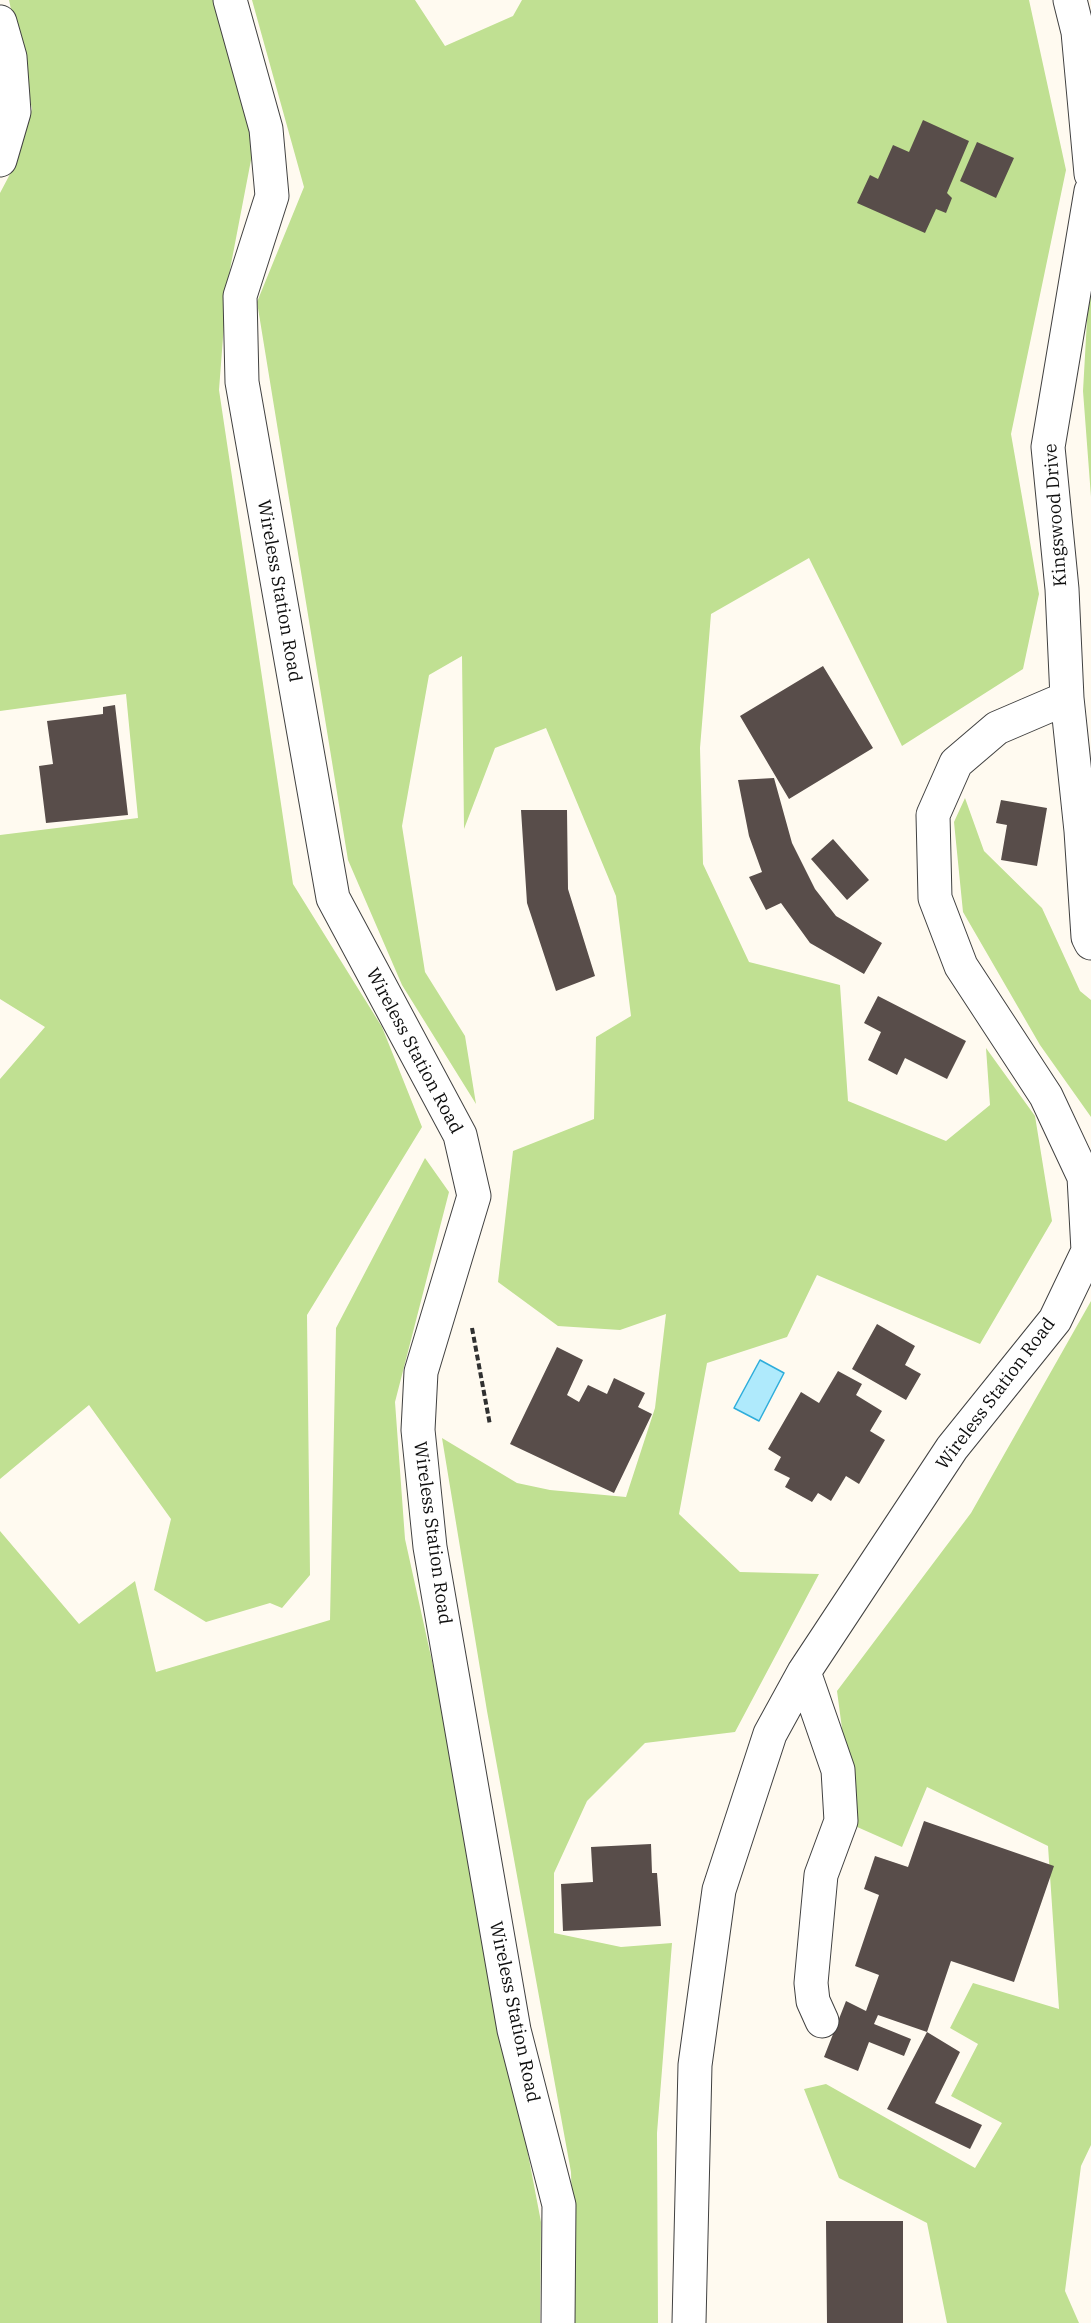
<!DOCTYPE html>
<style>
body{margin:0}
canvas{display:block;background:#fffaf0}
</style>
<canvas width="1091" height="2323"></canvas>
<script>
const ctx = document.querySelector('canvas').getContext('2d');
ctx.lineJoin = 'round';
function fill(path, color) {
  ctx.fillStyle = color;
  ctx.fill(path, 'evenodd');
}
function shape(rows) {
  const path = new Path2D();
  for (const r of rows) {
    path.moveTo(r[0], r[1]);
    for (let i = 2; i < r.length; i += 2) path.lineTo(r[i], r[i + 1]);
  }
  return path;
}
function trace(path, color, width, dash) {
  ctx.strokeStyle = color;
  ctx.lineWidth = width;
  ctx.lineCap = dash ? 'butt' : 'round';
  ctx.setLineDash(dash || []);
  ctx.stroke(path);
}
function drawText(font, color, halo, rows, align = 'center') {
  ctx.font = font + ' "IBM Plex Serif",serif';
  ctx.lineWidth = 6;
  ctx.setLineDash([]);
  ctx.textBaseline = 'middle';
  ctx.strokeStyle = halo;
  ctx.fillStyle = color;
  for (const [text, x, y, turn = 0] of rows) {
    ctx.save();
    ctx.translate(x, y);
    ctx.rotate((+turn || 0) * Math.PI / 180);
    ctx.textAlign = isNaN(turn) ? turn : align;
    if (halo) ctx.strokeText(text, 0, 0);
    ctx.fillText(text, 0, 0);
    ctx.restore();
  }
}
fill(shape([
 [9,0,216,0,256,134,227,285,219,390,293,884,382,1027,422,1127,307,1315,310,1575,282,1608,270,1603,206,1622,154,1590,171,1519,89,1405,0,1479,0,1079,45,1027,0,999,0,835,138,818,126,694,0,711,0,193,9,176,32,109],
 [252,0,415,0,445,46,513,16,522,0,1029,0,1066,170,1011,434,1039,594,1023,669,902,746,809,558,711,614,700,748,703,864,749,962,840,985,848,1101,946,1141,990,1105,986,1048,1035,1116,1052,1221,980,1344,817,1275,787,1337,707,1363,679,1514,740,1572,819,1574,735,1732,645,1743,587,1801,554,1873,554,1933,621,1947,672,1943,657,2133,658,2323,575,2323,571,2172,487,1711,442,1438,517,1483,550,1490,626,1497,655,1408,666,1314,620,1330,558,1326,498,1282,513,1151,594,1119,596,1037,631,1016,616,896,546,728,495,748,464,829,462,656,429,675,402,826,425,972,465,1036,476,1104,402,985,348,860,257,302,304,187],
 [1091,249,1091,497,1083,391],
 [965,798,984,851,1042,908,1080,991,1091,1000,1091,1117,1040,1045,963,912,954,822],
 [425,1158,449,1192,395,1402,405,1539,447,1729,541,2222,540,2323,0,2323,0,1531,79,1624,135,1581,156,1672,330,1620,336,1328],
 [1091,1301,1091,2145,1081,2166,1065,2291,1079,2323,947,2323,927,2223,839,2178,804,2089,826,2084,975,2168,1002,2123,951,2096,978,2044,950,2028,973,1983,1059,2009,1048,1846,927,1787,902,1847,855,1826,837,1691,971,1513]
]), '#c0e092');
const water = shape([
 [760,1360,784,1373,759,1421,734,1408,760,1360]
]);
fill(water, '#afeafc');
trace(water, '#2eaddb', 1.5);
fill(shape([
 [923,120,969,141,947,193,952,198,946,213,936,209,925,233,857,203,870,175,878,179,893,145,909,152],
 [977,142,1014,158,996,198,960,181],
 [823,666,873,748,789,799,740,716],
 [115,705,128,815,46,823,39,766,53,764,47,721,103,714,103,707],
 [774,778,792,843,815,889,836,916,882,943,864,974,810,943,781,903,766,910,749,877,762,872,749,836,738,780],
 [1001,800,1047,808,1037,866,1001,860,1007,825,996,823],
 [521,810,567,810,568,889,595,976,556,991,527,903],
 [833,839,869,880,847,900,811,859],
 [878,996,966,1041,947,1079,905,1058,897,1075,868,1060,881,1032,864,1023],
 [877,1324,915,1346,905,1365,921,1374,906,1400,852,1369],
 [557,1347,583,1360,567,1395,579,1402,588,1385,607,1394,614,1378,645,1393,638,1407,652,1414,614,1493,510,1444],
 [838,1371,862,1384,856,1395,882,1411,870,1431,885,1440,859,1484,846,1476,831,1501,818,1493,812,1502,785,1487,790,1478,774,1470,781,1457,768,1449,801,1392,819,1403],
 [924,1821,1054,1866,1014,1982,951,1961,927,2032,878,2015,874,2024,911,2039,904,2056,869,2042,858,2071,824,2057,846,2001,866,2011,879,1975,855,1966,879,1895,864,1889,875,1856,908,1867],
 [651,1844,652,1873,657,1873,661,1926,563,1931,561,1884,593,1882,591,1847],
 [927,2032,960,2052,935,2103,982,2125,970,2149,887,2109],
 [826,2221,903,2221,903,2323,827,2323]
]), '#584d4a');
const minor = shape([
 [230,0,266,129,272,196,240,296,242,382,333,898,460,1135,474,1196,421,1372,418,1430,430,1547,514,2030,559,2205,558,2323],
 [1070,0,1078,32,1091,174],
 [0,22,10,57,14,112,0,160],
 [1091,191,1048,447,1062,589,1067,698,1081,831,1088,937,1091,943],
 [804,1672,838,1770,841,1821,821,1875,811,1983,813,2001,822,2021],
 [689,2323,695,2065,719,1890,770,1734,804,1672,952,1448,1055,1320,1088,1251,1084,1177,1046,1096,961,966,935,898,933,815,956,763,997,728,1067,698]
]);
trace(minor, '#414141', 35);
trace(shape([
 [472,1328,490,1425]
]), '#303030', 4, [6, 3]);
trace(minor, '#fff', 33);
drawText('18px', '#0e0e0e', '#fff', [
 ["Kingswood Drive",1056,515,-94],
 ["Wireless Station Road",279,591,80],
 ["Wireless Station Road",414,1051,62],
 ["Wireless Station Road",996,1394,-53],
 ["Wireless Station Road",432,1533,82],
 ["Wireless Station Road",514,2012,78]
]);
</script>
